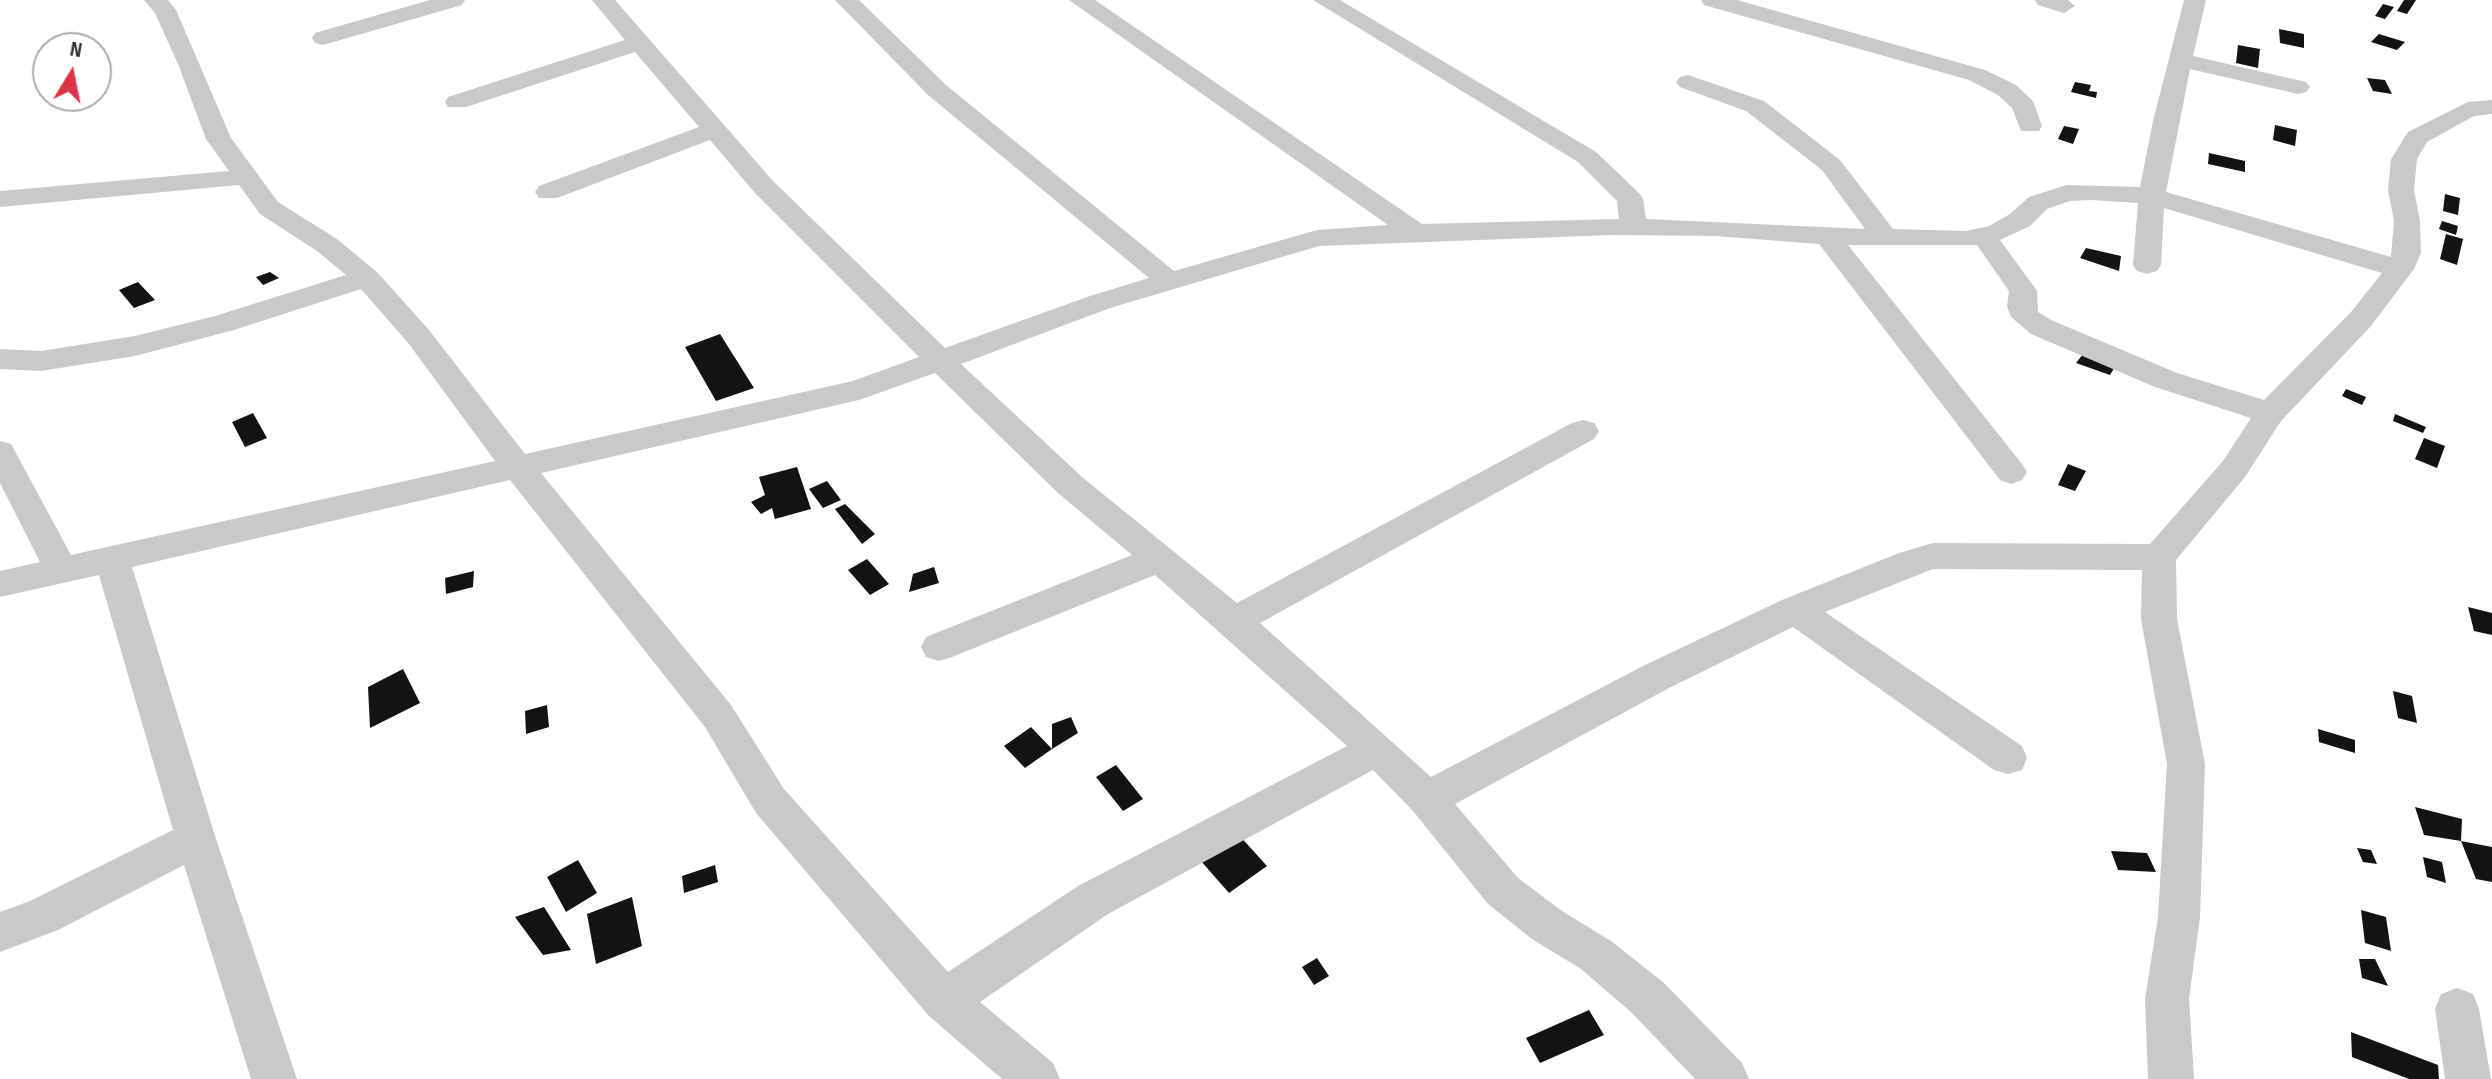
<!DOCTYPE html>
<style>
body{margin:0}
#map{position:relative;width:2492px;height:1079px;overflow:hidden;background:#fff;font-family:"Sofia Sans Condensed",sans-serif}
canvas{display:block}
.north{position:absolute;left:32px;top:32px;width:80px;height:80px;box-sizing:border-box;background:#fff;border:2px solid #ababab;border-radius:50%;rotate:10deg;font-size:22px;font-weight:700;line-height:32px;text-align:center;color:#2c2c2c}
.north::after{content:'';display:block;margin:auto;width:28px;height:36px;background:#de3246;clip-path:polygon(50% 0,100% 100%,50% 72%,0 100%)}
</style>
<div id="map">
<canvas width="2492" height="1079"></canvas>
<div class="north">N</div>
</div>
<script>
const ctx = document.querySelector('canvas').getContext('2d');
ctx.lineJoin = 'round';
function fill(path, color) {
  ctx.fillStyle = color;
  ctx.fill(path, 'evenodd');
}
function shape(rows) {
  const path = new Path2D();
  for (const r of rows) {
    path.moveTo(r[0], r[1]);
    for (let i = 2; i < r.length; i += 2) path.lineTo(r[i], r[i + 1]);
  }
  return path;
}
fill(shape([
 [2404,0,2416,0,2407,14,2397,11],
 [2383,4,2394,7,2385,19,2375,16],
 [2279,29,2304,34,2304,48,2280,43],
 [2379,34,2405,42,2397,50,2371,42],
 [2238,45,2260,49,2258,68,2236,63],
 [2367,78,2385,80,2392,94,2373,91],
 [2075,82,2091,85,2089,91,2097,92,2096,98,2071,92],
 [2275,125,2297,130,2295,146,2273,140],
 [2064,126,2079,129,2073,144,2058,139],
 [2209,153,2245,161,2245,172,2208,164],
 [2445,194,2460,198,2458,215,2443,211],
 [2442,221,2458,226,2456,235,2439,229],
 [2446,234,2463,239,2457,265,2440,259],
 [2086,248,2121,256,2119,271,2080,258],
 [270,272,279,278,263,285,256,277],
 [138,282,155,300,134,308,119,290],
 [720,334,754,388,716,401,685,347],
 [2083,354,2116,365,2110,375,2076,363],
 [2346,389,2366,397,2362,405,2342,396],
 [253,413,267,438,245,447,232,422],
 [2395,414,2426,427,2423,433,2393,421],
 [2424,438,2445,446,2437,468,2415,459],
 [2068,464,2086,471,2075,491,2058,485],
 [797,467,811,509,775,519,772,508,761,514,751,502,765,495,759,477],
 [827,481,841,500,823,508,809,489],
 [845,504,875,534,862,544,835,509],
 [867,559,889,584,870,595,848,570],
 [934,567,939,583,909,592,913,574],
 [474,571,473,587,446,594,445,578],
 [2468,607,2492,613,2492,635,2474,631],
 [403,669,420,703,370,728,368,687],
 [2393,691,2412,696,2417,723,2398,718],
 [547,705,549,727,526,734,525,711],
 [1071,717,1078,733,1052,749,1052,724],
 [1031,727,1052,749,1025,768,1004,746],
 [2318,729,2355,740,2355,753,2319,742],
 [1116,765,1143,799,1123,811,1096,777],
 [2415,807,2462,819,2461,841,2424,835],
 [1238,834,1267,866,1229,893,1201,861],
 [2461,841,2492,847,2492,882,2476,879],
 [2357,848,2371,850,2377,864,2363,862],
 [2111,851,2147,853,2156,872,2118,870],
 [2423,857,2442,862,2446,883,2427,877],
 [578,860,597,893,566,912,547,877],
 [715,865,718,882,684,893,682,876],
 [632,897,642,946,596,964,587,914],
 [544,907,571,950,543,955,515,917],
 [2361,910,2386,917,2391,951,2365,943],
 [1317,958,1329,976,1314,985,1302,967],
 [2359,959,2375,959,2388,986,2362,978],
 [1589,1010,1604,1035,1540,1063,1526,1038],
 [2351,1032,2438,1065,2439,1079,2409,1079,2352,1057]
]), '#131313');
fill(shape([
 [144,0,168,0,176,10,231,138,278,202,337,239,377,272,429,330,525,454,853,381,919,357,755,193,710,140,557,198,539,198,535,192,539,186,699,127,635,52,466,107,448,107,445,102,448,97,625,40,592,0,615,0,773,181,945,348,1090,296,1149,278,928,95,835,0,859,0,946,85,1174,271,1317,230,1388,225,1069,0,1095,0,1422,224,1619,219,1617,201,1578,162,1313,0,1340,0,1596,152,1639,193,1643,199,1646,219,1865,229,1822,170,1746,111,1680,87,1676,82,1680,77,1688,75,1764,101,1840,160,1893,229,1966,231,1989,226,2010,214,2029,197,2067,185,2140,187,2153,121,2184,0,2206,0,2193,56,2306,82,2310,87,2306,92,2298,94,2190,69,2166,192,2391,257,2394,221,2388,190,2391,159,2408,132,2468,102,2492,100,2492,114,2474,116,2427,142,2417,159,2414,190,2420,221,2421,253,2414,269,2371,326,2281,421,2245,477,2176,560,2177,619,2205,764,2200,917,2189,999,2194,1079,2148,1079,2145,999,2158,917,2167,764,2141,619,2142,570,1933,569,1825,612,2022,746,2027,758,2022,770,2008,774,1994,770,1793,627,1669,688,1455,804,1518,878,1562,911,1611,941,1663,982,1742,1063,1749,1079,1695,1079,1631,1012,1581,969,1532,939,1488,904,1413,811,1373,770,1108,914,980,1002,1053,1063,1060,1079,1002,1079,929,1016,756,813,705,727,510,480,132,567,216,839,297,1079,251,1079,184,865,58,930,0,952,0,912,30,901,173,830,99,575,0,597,0,571,40,562,0,483,0,441,11,444,71,555,495,461,409,344,361,289,234,330,135,356,41,371,0,369,0,349,41,351,135,336,215,316,346,275,317,251,260,214,239,185,0,207,0,191,229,171,206,139,178,64,155,13,144,0],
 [2091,200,2138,203,2133,265,2137,271,2147,274,2157,271,2161,265,2164,208,2382,273,2351,312,2264,400,2177,373,2051,320,2038,312,2037,291,2000,240,2030,226,2047,209,2070,201,2091,200],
 [1612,235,1716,236,1819,244,2000,480,2011,484,2022,480,2027,472,2022,464,1848,245,1977,245,2009,291,2007,306,2011,317,2031,334,2155,387,2251,418,2223,461,2150,544,1933,543,1899,553,1782,600,1643,666,1431,777,1260,623,1594,439,1599,431,1594,423,1583,420,1572,423,1237,603,1082,477,961,364,1110,308,1319,246,1612,235],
 [935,373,1058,493,1132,555,926,637,921,647,926,657,939,661,952,657,1155,575,1347,746,1078,886,948,972,784,789,731,705,541,473,859,400,935,373],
 [430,0,465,0,462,5,323,45,315,43,312,38,315,33,430,0],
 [1701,0,1737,0,1985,70,2016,85,2033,101,2042,126,2039,131,2021,131,2012,108,1998,95,1969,80,1704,5,1701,0],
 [2035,0,2068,0,2075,6,2064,13,2038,5,2035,0],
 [2457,988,2473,994,2479,1009,2491,1079,2445,1079,2435,1009,2441,994,2457,988]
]), '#c9c9c9');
</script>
